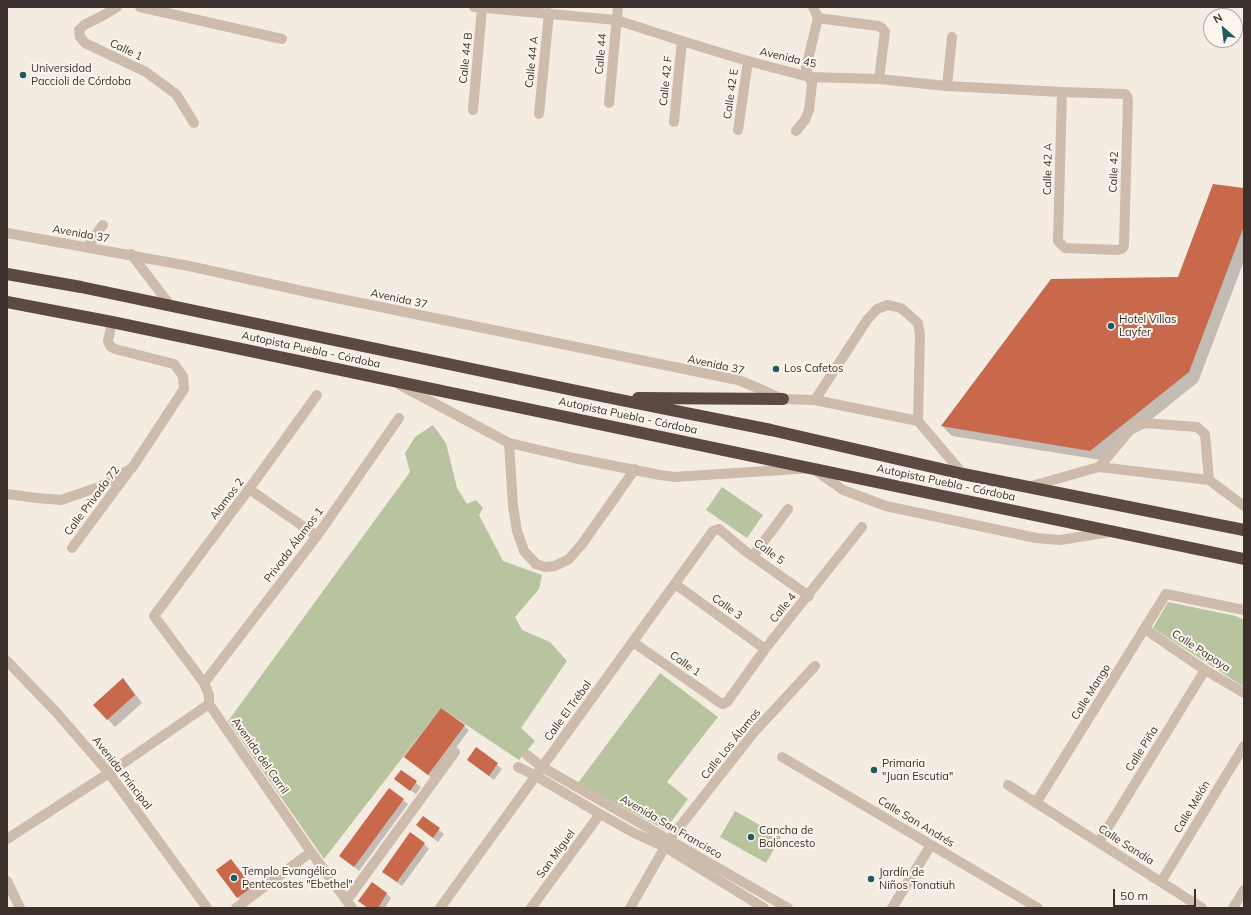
<!DOCTYPE html>
<meta charset="utf-8">
<style>
body{margin:0}
#map{position:relative;width:1251px;height:915px;overflow:hidden;background:#f4ebe1;font-family:Mulish,sans-serif}
canvas{display:block}
.frame{position:absolute;inset:0;border:8px solid #3b302b;pointer-events:none}
.north{position:absolute;left:1203px;top:8px;width:40px;height:40px;box-sizing:border-box;background:#fbf5ee;border:1px solid #aea6a0;border-radius:50%;rotate:332deg;font-size:11px;font-weight:700;line-height:16px;text-align:center;color:#3b302b}
.north::after{content:'';display:block;margin:auto;width:14px;height:18px;background:#1f5a5e;clip-path:polygon(50% 0,100% 100%,50% 72%,0 100%)}
.scale{position:absolute;left:1113px;top:889px;width:83px;height:18px;box-sizing:border-box;border:2px solid #3b302b;border-top:0;padding-left:5px;font-size:12px;line-height:14px;white-space:nowrap;color:#3b302b;-webkit-text-stroke:3px #fbf5ee;paint-order:stroke}
</style>
<div id="map">
<canvas width="1251" height="915"></canvas>
<div class="frame"></div>
<div class="north">N</div>
<div class="scale">50 m</div>
</div>
<script>
const ctx = document.querySelector('canvas').getContext('2d');
ctx.lineJoin = 'round';
function fill(path, color) {
  ctx.fillStyle = color;
  ctx.fill(path, 'evenodd');
}
function shape(rows) {
  const path = new Path2D();
  for (const r of rows) {
    path.moveTo(r[0], r[1]);
    for (let i = 2; i < r.length; i += 2) path.lineTo(r[i], r[i + 1]);
  }
  return path;
}
function trace(path, color, width, dash) {
  ctx.strokeStyle = color;
  ctx.lineWidth = width;
  ctx.lineCap = dash ? 'butt' : 'round';
  ctx.setLineDash(dash || []);
  ctx.stroke(path);
}
function drawText(font, color, halo, rows, align = 'center') {
  ctx.font = font + ' Mulish,sans-serif';
  ctx.lineWidth = 4;
  ctx.setLineDash([]);
  ctx.textBaseline = 'middle';
  ctx.strokeStyle = halo;
  ctx.fillStyle = color;
  for (const [text, x, y, turn = 0] of rows) {
    ctx.save();
    ctx.translate(x, y);
    ctx.rotate((+turn || 0) * Math.PI / 180);
    ctx.textAlign = isNaN(turn) ? turn : align;
    if (halo) ctx.strokeText(text, 0, 0);
    ctx.fillText(text, 0, 0);
    ctx.restore();
  }
}
fill(shape([
 [433,425,446,443,457,488,467,504,476,500,483,508,479,515,503,561,542,575,539,589,515,617,522,630,550,642,567,661,521,728,535,741,519,760,441,708,324,859,228,721,410,472,405,453,415,437],
 [722,487,763,515,747,538,706,510],
 [1168,602,1236,616,1244,620,1244,687,1153,628],
 [660,673,718,717,667,782,688,799,665,830,578,783],
 [735,811,781,837,766,863,720,837]
]), '#b8c4a0');
fill(shape([
 [1244,189,1244,261,1198,382,1101,460,952,436,942,426,1179,278],
 [123,680,130,687,142,703,115,727,95,705],
 [464,726,469,730,433,779,410,761],
 [476,748,502,769,494,780,468,760],
 [401,771,421,787,416,794,401,784],
 [403,800,408,804,359,871,341,856],
 [423,817,444,834,438,842,417,825],
 [424,844,429,849,402,886,383,872],
 [231,860,238,868,258,894,245,905,238,897],
 [387,894,391,898,385,908,368,908,364,905]
]), '#0003');
fill(shape([
 [1213,184,1244,188,1244,226,1189,372,1090,451,941,426,1051,279,1178,277],
 [123,678,135,695,107,720,93,705],
 [441,708,465,725,428,775,404,757],
 [476,747,498,763,489,776,467,760],
 [401,770,417,781,410,791,394,779],
 [389,788,404,799,354,867,339,856],
 [423,816,440,828,433,838,416,825],
 [410,832,425,843,397,882,382,872],
 [231,859,252,887,237,898,216,870],
 [372,882,387,893,378,908,368,908,358,901]
]), '#c8694b');
trace(shape([
 [117,7,104,15,84,25,79,30,80,37,85,43,146,72,176,94,194,123],
 [140,7,282,39],
 [474,7,616,20,682,41,748,61,809,77,879,79,947,86,1062,92,1125,94,1127,96,1128,100,1124,245,1123,248,1118,250,1065,248,1058,241,1062,92],
 [813,7,818,18],
 [818,18,878,26,882,28,885,32,879,79],
 [947,86,952,37],
 [609,103,618,7],
 [473,110,482,8],
 [539,114,549,13],
 [674,122,682,41],
 [738,130,748,61],
 [796,131,805,120,809,110,812,84,806,68,818,18],
 [7,233,189,266,307,292,738,380,758,388,783,399,815,400,918,421,963,474],
 [87,247,103,225],
 [131,254,170,305],
 [400,385,509,443,574,458,660,475,674,477,812,468,843,490,886,506,1036,538,1060,540,1110,532],
 [317,395,249,489,154,616,204,683,209,695,209,704,311,852,352,908],
 [815,400,867,320,877,309,888,305,901,308,909,315,918,323,920,335,918,421],
 [509,443,513,506,517,531,524,551,536,564,545,567,555,566,569,559,582,544,635,469],
 [1099,467,1130,430,1144,423,1197,427,1205,434,1209,480],
 [1028,487,1099,467,1209,480,1244,506],
 [249,489,317,536],
 [7,494,37,498,61,500,99,487,132,468,184,389,183,376,174,364,115,349,110,346,108,341,112,322],
 [72,548,129,471],
 [753,556,788,509],
 [675,584,765,649],
 [1145,629,1205,670,1244,693],
 [633,642,719,702,723,704,727,702,765,649,862,527],
 [7,661,56,712,109,773,207,908],
 [204,683,317,536,399,418],
 [527,755,542,767,788,908],
 [782,757,1038,908],
 [518,767,536,776,600,814,634,833,665,847,764,908],
 [1008,785,1202,908],
 [1036,803,1166,594,1244,610],
 [7,839,109,773,209,704],
 [670,839,755,731,815,666],
 [1099,842,1205,670],
 [7,881,20,908],
 [1161,882,1244,746],
 [347,900,455,752],
 [236,908,311,852],
 [440,908,713,531,719,529,745,551,809,596],
 [531,908,600,814],
 [630,908,665,847],
 [892,908,931,845],
 [1233,908,1244,890]
]), '#cdbbac', 10);
trace(shape([
 [7,274,81,287,606,397,771,430,963,474,1244,530],
 [7,302,112,322,1244,559],
 [638,398,783,399]
]), '#5c4a42', 12);
for (const [x, y, r, color] of [
 [23,75,4,"#1f5a5e"],
 [1111,326,4,"#1f5a5e"],
 [776,369,4,"#1f5a5e"],
 [874,770,4,"#1f5a5e"],
 [751,837,4,"#1f5a5e"],
 [234,878,4,"#1f5a5e"],
 [871,879,4,"#1f5a5e"]
]) {
  const dot = new Path2D();
  dot.arc(x, y, r, 0, 2 * Math.PI);
  ctx.fillStyle = color;
  ctx.fill(dot);
  trace(dot, '#fbf5ee', 1.5);
}
drawText('11px', '#3b302b', '#fbf5ee', [
 ["Calle 1",126,50,26],
 ["Calle 44",601,54,-85],
 ["Calle 44 B",466,58,-84],
 ["Avenida 45",788,58,13],
 ["Calle 44 A",532,62,-84],
 ["Calle 42 F",666,81,-84],
 ["Calle 42 E",731,94,-82],
 ["Calle 42 A",1048,169,-89],
 ["Calle 42",1114,172,-88],
 ["Avenida 37",81,234,10],
 ["Avenida 37",399,299,12],
 ["Autopista Puebla - Córdoba",311,350,12],
 ["Avenida 37",716,365,12],
 ["Autopista Puebla - Córdoba",628,416,12],
 ["Autopista Puebla - Córdoba",946,483,12],
 ["Alamos 2",227,499,-53],
 ["Calle Privada 72",92,501,-53],
 ["Privada Álamos 1",294,545,-53],
 ["Calle 5",769,552,36],
 ["Calle 3",727,607,36],
 ["Calle 4",783,608,-51],
 ["Calle Papaya",1201,651,33],
 ["Calle 1",685,664,35],
 ["Calle Mango",1091,692,-58],
 ["Calle El Trébol",568,711,-54],
 ["Calle Los Álamos",731,744,-51],
 ["Calle Piña",1142,749,-58],
 ["Avenida del Carril",260,756,55],
 ["Avenida Principal",122,773,52],
 ["Calle Melón",1192,807,-59],
 ["Calle San Andrés",916,822,31],
 ["Avenida San Francisco",671,827,30],
 ["Calle Sandía",1126,845,33],
 ["San Miguel",556,854,-54]
]);
drawText('11px', '#3b302b', '#fbf5ee', [
 ["Universidad",31,69],
 ["Paccioli de Córdoba",31,82],
 ["Hotel Villas",1119,320],
 ["Layfer",1119,333],
 ["Los Cafetos",784,369],
 ["Primaria",882,764],
 ["\"Juan Escutia\"",882,777],
 ["Cancha de",759,831],
 ["Baloncesto",759,844],
 ["Templo Evangélico",242,872],
 ["Pentecostes \"Ebethel\"",242,885],
 ["Jardín de",879,873],
 ["Niños Tonatiuh",879,886]
], 'left');
</script>
